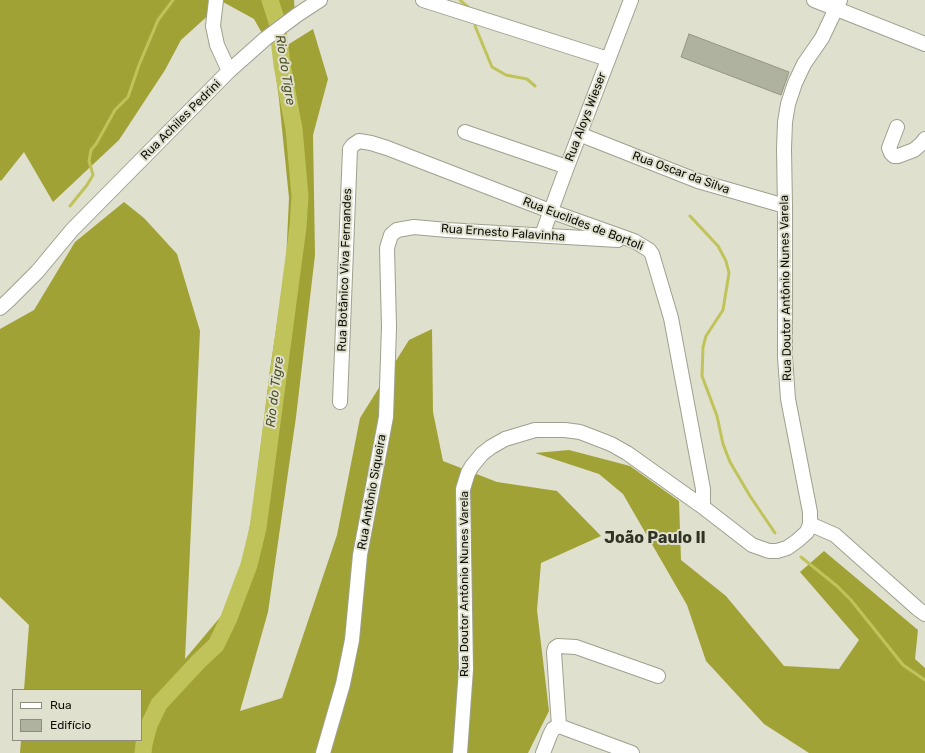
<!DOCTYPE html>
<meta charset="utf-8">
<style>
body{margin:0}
#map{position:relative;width:925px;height:753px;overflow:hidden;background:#dfe0ce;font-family:Rubik,sans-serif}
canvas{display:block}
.legend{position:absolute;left:12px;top:689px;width:130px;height:52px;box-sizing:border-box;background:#dfe0ce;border:1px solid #8c8c7f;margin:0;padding:5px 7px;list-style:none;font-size:12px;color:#0f0f09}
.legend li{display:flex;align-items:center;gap:8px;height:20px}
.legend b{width:20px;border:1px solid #8c8c7f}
</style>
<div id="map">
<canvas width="925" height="753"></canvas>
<ul class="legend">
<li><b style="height:5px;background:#fff"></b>Rua</li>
<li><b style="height:11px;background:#b0b2a0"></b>Edifício</li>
</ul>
</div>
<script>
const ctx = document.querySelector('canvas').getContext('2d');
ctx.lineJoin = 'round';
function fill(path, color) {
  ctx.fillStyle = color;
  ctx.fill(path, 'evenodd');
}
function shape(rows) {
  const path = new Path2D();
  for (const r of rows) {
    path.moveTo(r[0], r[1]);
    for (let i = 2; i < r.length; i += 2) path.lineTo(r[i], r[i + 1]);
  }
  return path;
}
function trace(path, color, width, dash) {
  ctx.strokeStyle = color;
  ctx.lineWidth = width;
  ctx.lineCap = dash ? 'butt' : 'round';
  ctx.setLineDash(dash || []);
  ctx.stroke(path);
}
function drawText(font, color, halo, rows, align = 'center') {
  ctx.font = font + ' Rubik,sans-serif';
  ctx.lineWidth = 4;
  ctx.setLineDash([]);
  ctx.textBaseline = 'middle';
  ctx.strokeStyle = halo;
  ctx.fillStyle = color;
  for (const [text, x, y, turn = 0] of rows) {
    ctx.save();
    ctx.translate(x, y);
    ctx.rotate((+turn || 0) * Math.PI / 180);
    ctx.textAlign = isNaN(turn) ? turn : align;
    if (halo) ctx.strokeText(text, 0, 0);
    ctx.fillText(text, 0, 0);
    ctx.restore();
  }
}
fill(shape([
 [0,0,294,0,295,14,263,35,254,19,223,2,181,40,165,70,119,140,53,202,24,152,1,181,0,180],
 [313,29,328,79,313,135,315,255,296,417,268,612,240,711,282,698,337,535,360,418,409,340,432,329,433,412,443,461,497,482,557,491,601,536,541,563,537,610,549,711,528,753,20,753,21,740,141,740,141,690,24,690,29,625,0,597,0,329,34,310,75,242,124,202,144,218,177,254,200,331,185,659,222,615,242,568,253,509,270,370,279,309,284,302,289,268,286,262,289,198,279,99,273,54],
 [569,450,630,466,679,501,681,560,726,596,784,666,839,669,859,640,800,572,824,551,918,630,915,659,925,668,925,753,809,753,764,724,706,661,687,605,623,494,599,474,535,453]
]), '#a0a236');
trace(shape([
 [460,0,468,7],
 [475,26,492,67,506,75,527,79,535,86],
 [70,206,87,185,93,175,89,161,91,150,96,144,115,110,128,97,139,65,158,20,173,0],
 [690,216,718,246,726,261,729,273,723,310,706,336,703,347,702,376,717,416,723,444,730,462,750,496,775,533],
 [801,557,837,586,851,600,903,665,925,680]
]), '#c0c35a', 3);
trace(shape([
 [143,753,144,744,149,725,159,704,199,661,216,645,229,618,249,565,258,528,298,227,300,196,294,129,282,65,277,22,270,0]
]), '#c0c35a', 17);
const building = shape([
 [689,34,789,72,781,95,681,57,689,34]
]);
fill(building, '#b0b2a0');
trace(building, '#949584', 1);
const minor = shape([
 [216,0,213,26,217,45,229,71],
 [423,0,608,59],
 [814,0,925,44],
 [897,127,889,148,891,153,894,156,898,156,914,150,921,144,925,139],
 [465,132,567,167],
 [579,134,698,181,785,206],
 [542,235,567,167,631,0],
 [0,308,9,300,37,272,72,230,229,71,265,39,297,15,320,0],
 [340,402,350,149,353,145,359,141,371,143,387,148,550,211,634,241,649,250,652,254,671,318,703,489,703,507],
 [810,524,835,535,918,609,925,614],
 [559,726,554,652,555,648,558,646,576,647,658,676],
 [559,726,632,753],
 [323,753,343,684,352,640,360,555,386,417,389,327,387,248,391,235,397,230,414,227,447,230,618,240],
 [460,753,466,669,463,489,468,473,472,466,482,454,491,447,505,439,535,430,565,430,580,432,611,444,627,453,703,507,752,545,769,551,777,551,787,548,797,541,807,532,810,524,810,512,788,399,785,357,785,206,784,149,785,122,788,104,795,83,804,64,822,38,840,0],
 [543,753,550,735,553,729,559,726]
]);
trace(minor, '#9fa08f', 16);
trace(minor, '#fff', 14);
drawText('12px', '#0f0f09', '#dfe0ce', [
 ["Rua Aloys Wieser",586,117,-69],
 ["Rua Achiles Pedrini",181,120,-45],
 ["Rua Oscar da Silva",681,173,20],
 ["Rua Euclides de Bortoli",583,224,21],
 ["Rua Ernesto Falavinha",503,233,4],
 ["Rua Botânico Viva Fernandes",345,270,-88],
 ["Rua Doutor Antônio Nunes Varela",786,288,-91],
 ["Rua Antônio Siqueira",372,492,-80],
 ["Rua Doutor Antônio Nunes Varela",465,584,-90]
]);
drawText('italic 13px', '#4f5025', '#dfe0ce', [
 ["Rio do Tigre",285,70,81],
 ["Rio do Tigre",275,392,-83]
]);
drawText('bold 16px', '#323325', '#dfe0ce', [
 ["João Paulo II",655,538]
]);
</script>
